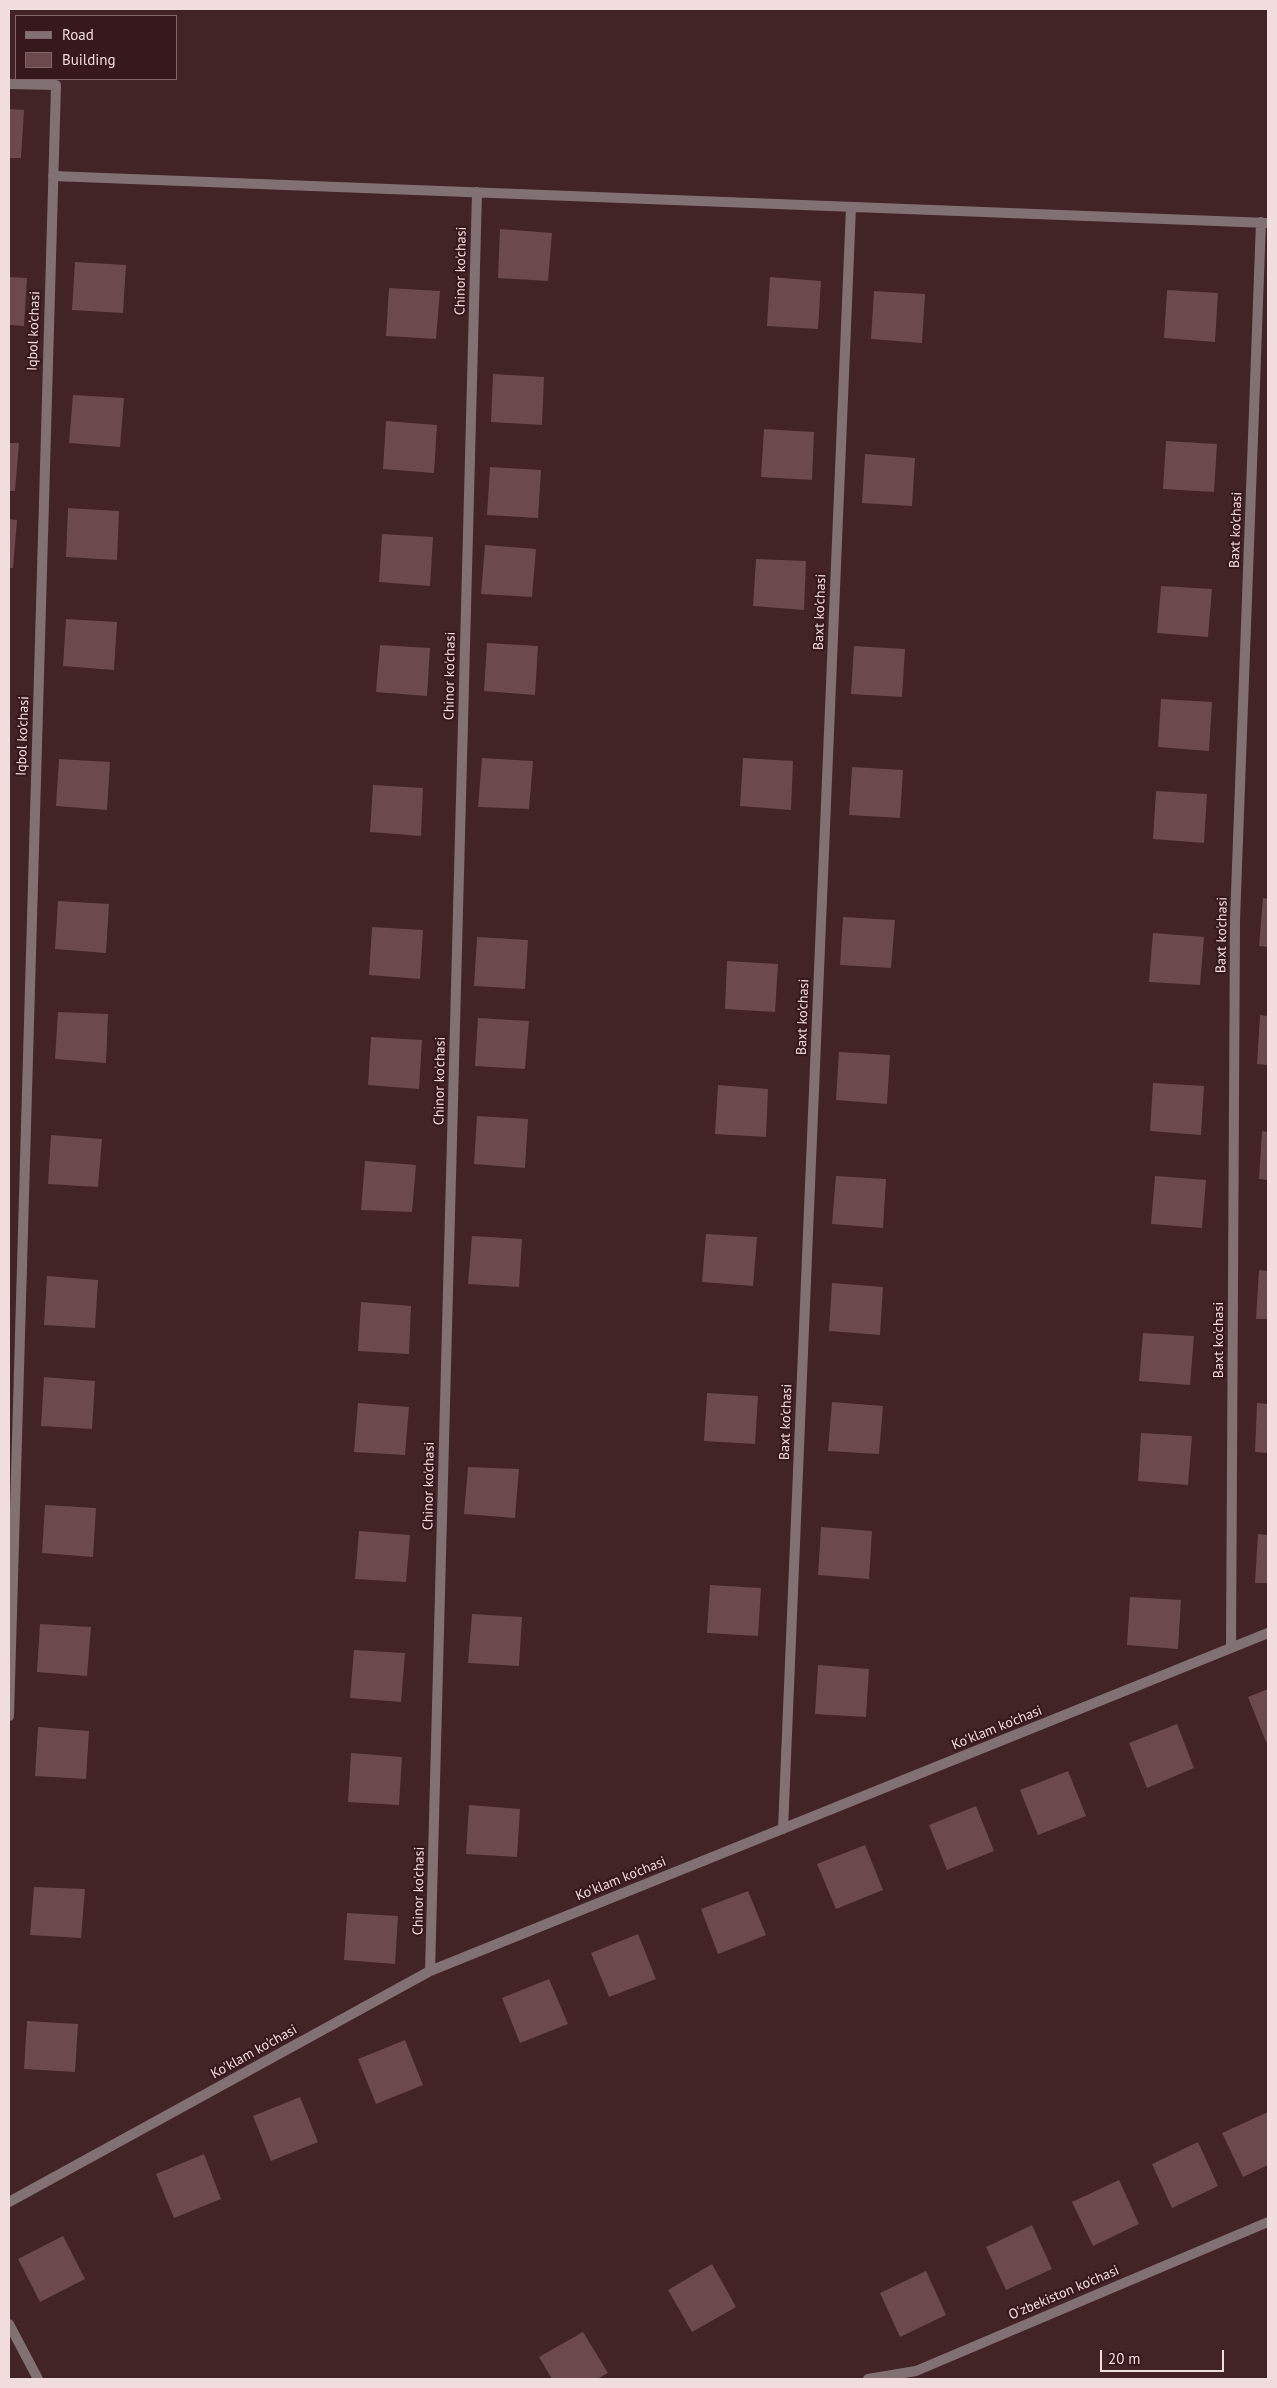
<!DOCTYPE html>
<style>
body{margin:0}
#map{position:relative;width:1277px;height:2388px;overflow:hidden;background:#422326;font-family:"PT Sans",sans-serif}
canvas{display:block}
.frame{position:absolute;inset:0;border:10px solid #f2ddde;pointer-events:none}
.legend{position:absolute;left:15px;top:15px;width:162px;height:65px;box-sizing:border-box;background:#37191d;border:1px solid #82676a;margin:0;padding:6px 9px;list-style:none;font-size:15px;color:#f2ddde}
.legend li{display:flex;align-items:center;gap:10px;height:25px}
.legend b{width:25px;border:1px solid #82676a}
.scale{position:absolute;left:1100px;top:2350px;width:124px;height:22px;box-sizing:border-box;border:2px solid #f2ddde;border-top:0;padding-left:6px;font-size:15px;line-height:18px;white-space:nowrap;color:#f2ddde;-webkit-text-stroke:4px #37191d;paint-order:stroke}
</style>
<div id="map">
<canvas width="1277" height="2388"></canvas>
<div class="frame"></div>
<ul class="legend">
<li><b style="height:6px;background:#827172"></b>Road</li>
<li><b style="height:14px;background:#6b494c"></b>Building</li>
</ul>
<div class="scale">20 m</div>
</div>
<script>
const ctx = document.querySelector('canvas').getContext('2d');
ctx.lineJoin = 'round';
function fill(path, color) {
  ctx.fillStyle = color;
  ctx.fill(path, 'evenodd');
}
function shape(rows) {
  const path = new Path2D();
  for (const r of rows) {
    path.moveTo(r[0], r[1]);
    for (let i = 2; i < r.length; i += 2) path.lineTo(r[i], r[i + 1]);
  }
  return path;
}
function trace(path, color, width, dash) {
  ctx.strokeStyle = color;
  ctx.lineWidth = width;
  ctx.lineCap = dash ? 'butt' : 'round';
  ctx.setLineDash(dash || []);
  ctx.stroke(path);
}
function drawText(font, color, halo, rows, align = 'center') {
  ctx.font = font + ' "PT Sans",sans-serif';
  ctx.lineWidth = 4.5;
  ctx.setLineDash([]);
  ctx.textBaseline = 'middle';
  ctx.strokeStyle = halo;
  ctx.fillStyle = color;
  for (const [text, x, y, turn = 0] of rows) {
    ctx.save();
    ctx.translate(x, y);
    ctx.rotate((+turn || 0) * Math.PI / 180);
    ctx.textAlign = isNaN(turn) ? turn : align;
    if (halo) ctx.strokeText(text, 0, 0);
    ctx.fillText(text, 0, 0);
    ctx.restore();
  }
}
fill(shape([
 [9,109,24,110,21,158,9,158],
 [500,229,552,233,548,281,498,278],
 [75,262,126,265,123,313,72,310],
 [9,277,27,278,24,326,9,325],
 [770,277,821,281,818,329,767,326],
 [389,288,440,291,436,339,386,336],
 [1167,290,1218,293,1215,342,1164,338],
 [874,291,925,294,922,343,871,339],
 [493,374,544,377,542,425,491,422],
 [73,395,124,398,120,447,69,443],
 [386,421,437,425,434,473,383,469],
 [764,429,814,432,812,480,761,477],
 [1166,441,1217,444,1214,492,1163,489],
 [9,443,19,443,15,491,9,491],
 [865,454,915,458,912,506,862,503],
 [490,467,541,470,538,518,487,515],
 [68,508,119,511,117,560,66,557],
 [9,519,17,520,13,568,9,568],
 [382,534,433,537,430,586,379,582],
 [485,545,536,549,532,597,481,594],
 [756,559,806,561,804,610,753,606],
 [1161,586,1212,589,1208,637,1157,633],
 [66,619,117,622,114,670,63,666],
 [487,643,538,646,535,695,484,691],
 [380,645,430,648,427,696,376,692],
 [854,646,905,649,902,697,851,694],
 [1161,699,1212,702,1209,751,1158,747],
 [482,758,533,761,529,809,478,807],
 [743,758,793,761,791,810,740,806],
 [59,759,110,762,107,810,56,806],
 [852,767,903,770,900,818,849,815],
 [373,785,423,788,421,836,370,832],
 [1156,791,1207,794,1204,843,1153,839],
 [1263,898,1268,899,1268,947,1259,946],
 [58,901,109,904,106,953,55,949],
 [843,917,895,920,891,968,840,965],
 [372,927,423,930,420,979,369,975],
 [1153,933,1204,937,1200,985,1149,982],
 [477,937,528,940,525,989,474,986],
 [727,961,778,964,775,1012,725,1009],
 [58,1012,108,1014,106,1063,55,1059],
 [1260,1015,1268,1016,1268,1065,1257,1064],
 [478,1018,529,1021,525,1069,475,1066],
 [371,1037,422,1040,419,1089,368,1085],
 [839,1052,890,1055,887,1104,836,1100],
 [1153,1083,1204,1086,1201,1135,1150,1131],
 [718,1085,768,1089,766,1137,715,1134],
 [477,1116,528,1119,525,1168,474,1164],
 [1262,1131,1268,1132,1268,1180,1259,1179],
 [51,1135,102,1139,98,1187,48,1184],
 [365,1161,416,1165,412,1212,361,1210],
 [836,1176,886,1179,883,1228,832,1224],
 [1155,1176,1206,1180,1202,1228,1151,1224],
 [706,1234,757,1237,753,1286,702,1282],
 [472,1236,522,1239,519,1287,468,1284],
 [1259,1270,1268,1271,1268,1319,1256,1319],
 [47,1276,98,1280,95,1328,44,1325],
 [832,1283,883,1287,880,1335,829,1331],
 [361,1302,411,1306,409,1354,358,1351],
 [1143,1333,1194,1336,1190,1385,1139,1381],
 [44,1377,95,1381,92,1429,41,1426],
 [707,1393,758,1396,755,1444,704,1441],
 [832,1402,883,1406,879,1454,828,1451],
 [358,1403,409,1407,405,1455,354,1452],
 [1257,1403,1268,1404,1268,1453,1255,1452],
 [1141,1433,1192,1436,1188,1485,1138,1481],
 [468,1467,519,1469,515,1518,464,1514],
 [45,1505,96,1508,93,1557,42,1553],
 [821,1527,872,1531,869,1579,818,1575],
 [359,1531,410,1535,406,1582,355,1579],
 [1258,1534,1268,1535,1268,1583,1255,1583],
 [710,1585,761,1588,758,1636,707,1633],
 [1130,1597,1181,1600,1178,1649,1127,1645],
 [472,1614,522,1617,519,1666,468,1663],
 [40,1624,91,1627,87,1676,37,1672],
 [354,1650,405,1653,401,1702,350,1698],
 [818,1665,869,1669,866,1717,815,1714],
 [1268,1689,1268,1741,1266,1742,1248,1697],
 [1177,1724,1194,1768,1147,1788,1129,1743],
 [38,1727,89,1731,86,1779,35,1776],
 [351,1753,402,1757,399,1805,348,1802],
 [1068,1771,1086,1816,1038,1835,1020,1790],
 [469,1805,520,1809,517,1857,466,1854],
 [976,1806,994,1851,947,1870,929,1825],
 [865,1845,883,1890,836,1909,817,1864],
 [34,1887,85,1889,81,1938,30,1935],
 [748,1891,766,1935,718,1954,701,1909],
 [347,1913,398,1916,395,1964,344,1960],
 [638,1934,656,1979,609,1997,591,1953],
 [549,1979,568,2024,520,2043,502,1998],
 [27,2021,78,2024,75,2072,24,2069],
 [405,2040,423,2085,376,2104,358,2059],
 [300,2097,318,2142,271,2161,253,2116],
 [1268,2112,1268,2165,1243,2177,1222,2133],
 [1198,2142,1218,2186,1172,2208,1152,2164],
 [204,2154,221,2199,174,2218,156,2174],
 [1119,2180,1139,2224,1093,2246,1072,2202],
 [1032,2225,1052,2269,1006,2290,986,2247],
 [63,2236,85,2279,40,2302,18,2259],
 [712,2264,736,2307,692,2332,668,2290],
 [926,2271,946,2315,900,2337,880,2293],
 [583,2332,608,2373,597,2379,552,2379,539,2357]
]), '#6b494c');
trace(shape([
 [9,84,56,85,9,1716],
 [53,176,1268,223],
 [1231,1648,1235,920,1261,222],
 [783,1829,851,207],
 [430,1971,477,192],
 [9,2202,430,1971,1268,1633],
 [9,2324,38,2379],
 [868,2379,916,2371,1268,2222]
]), '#827172', 10);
drawText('14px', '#f2ddde', '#37191d', [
 ["Chinor ko'chasi",461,271,-89],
 ["Iqbol ko'chasi",34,331,-88],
 ["Baxt ko'chasi",1236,530,-88],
 ["Baxt ko'chasi",820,612,-88],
 ["Chinor ko'chasi",450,676,-89],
 ["Iqbol ko'chasi",23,736,-88],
 ["Baxt ko'chasi",1222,935,-89],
 ["Baxt ko'chasi",803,1017,-88],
 ["Chinor ko'chasi",440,1081,-89],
 ["Baxt ko'chasi",1219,1340,-90],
 ["Baxt ko'chasi",786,1422,-88],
 ["Chinor ko'chasi",429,1486,-89],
 ["Ko'klam ko'chasi",997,1728,-22],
 ["Ko'klam ko'chasi",621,1879,-22],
 ["Chinor ko'chasi",419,1891,-89],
 ["Ko'klam ko'chasi",254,2052,-29],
 ["O'zbekiston ko'chasi",1064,2293,-23]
]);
</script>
